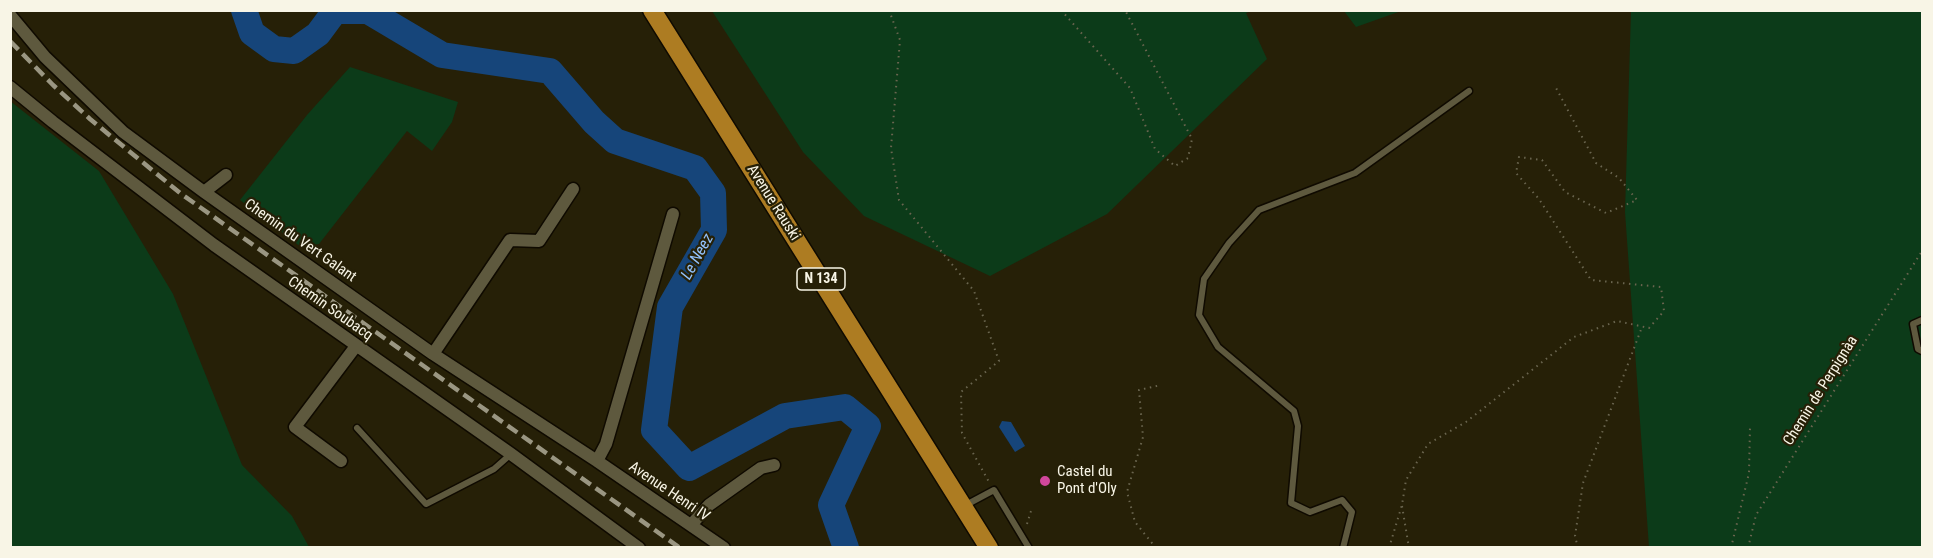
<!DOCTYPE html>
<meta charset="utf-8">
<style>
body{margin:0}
#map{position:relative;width:1933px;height:558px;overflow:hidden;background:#262007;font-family:"Roboto Condensed",sans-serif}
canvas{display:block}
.frame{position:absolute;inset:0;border:12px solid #f8f5e6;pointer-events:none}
</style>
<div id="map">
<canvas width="1933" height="558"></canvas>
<div class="frame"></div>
</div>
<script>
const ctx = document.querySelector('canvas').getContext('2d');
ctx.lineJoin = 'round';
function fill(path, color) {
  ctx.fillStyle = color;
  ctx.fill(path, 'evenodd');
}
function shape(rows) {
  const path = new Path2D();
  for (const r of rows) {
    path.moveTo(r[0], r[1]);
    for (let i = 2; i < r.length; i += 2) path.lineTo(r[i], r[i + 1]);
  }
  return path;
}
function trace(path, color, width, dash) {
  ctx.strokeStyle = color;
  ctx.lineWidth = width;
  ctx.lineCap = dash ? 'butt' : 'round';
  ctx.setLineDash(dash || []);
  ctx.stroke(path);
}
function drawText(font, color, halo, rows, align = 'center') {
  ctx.font = font + ' "Roboto Condensed",sans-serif';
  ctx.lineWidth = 4.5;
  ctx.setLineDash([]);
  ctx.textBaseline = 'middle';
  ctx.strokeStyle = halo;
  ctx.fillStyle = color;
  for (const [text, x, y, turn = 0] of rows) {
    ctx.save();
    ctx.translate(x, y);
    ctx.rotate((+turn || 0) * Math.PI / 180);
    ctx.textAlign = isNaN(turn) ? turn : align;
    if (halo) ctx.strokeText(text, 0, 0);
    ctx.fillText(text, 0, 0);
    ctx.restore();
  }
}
fill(shape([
 [712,11,1251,11,1246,13,1267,59,1107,214,990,276,864,216,803,152],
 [1344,11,1401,11,1356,27],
 [1631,11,1922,11,1922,547,1649,547,1625,212],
 [350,67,458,102,452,122,432,151,407,131,319,244,301,247,240,200,307,115],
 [10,101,99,171,173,294,242,465,292,516,309,547,11,547]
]), '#0c3b19');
fill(shape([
 [1002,421,1011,422,1025,446,1015,452,999,427]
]), '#16457a');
trace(shape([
 [244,10,252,33,274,49,294,51,318,34,335,11,368,11,442,55,550,71,594,122,615,141,695,168,713,193,714,230,670,307,654,430,689,468,785,416,845,407,868,426,831,505,846,548]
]), '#16457a', 26);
const service = shape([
 [1922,320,1913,324,1918,349,1922,351],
 [357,428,426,504,494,469,511,454],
 [964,506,994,490,1029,548],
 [1343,548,1352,512,1342,500,1310,512,1291,503,1298,426,1294,411,1218,347,1199,315,1204,279,1229,243,1259,210,1355,173,1469,91]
]);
const minor = shape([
 [10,15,45,57,123,132,204,192,433,354,597,461,724,548],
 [10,87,53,122,214,245,511,454,639,548],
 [204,192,226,175],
 [433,354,510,240,539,241,573,189],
 [341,461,295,427,356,346],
 [597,461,606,444,673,214],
 [691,525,709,505,761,468,774,465]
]);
const primary = shape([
 [652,10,989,548]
]);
trace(service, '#0f0a00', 9);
trace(minor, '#0f0a00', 15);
trace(primary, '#0f0a00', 21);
trace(shape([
 [889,10,900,40,891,148,899,200,974,291,999,361,961,392,962,433,989,482],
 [1061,10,1130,88,1155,149,1175,166,1188,158,1192,139,1125,10],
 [1402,506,1409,548],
 [1027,524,1031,511],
 [1156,548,1135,522,1127,492,1143,437,1139,390,1161,385],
 [1389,548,1402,505,1406,480,1428,444,1466,422,1574,337,1617,321,1649,328,1664,311,1661,287,1591,280,1539,199,1516,173,1519,157,1542,160,1565,192,1606,213,1637,200,1619,178,1596,163,1555,86],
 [1578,548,1575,536,1583,483,1642,327],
 [1731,548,1749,473,1750,428],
 [1748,548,1756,515,1922,251]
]), '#6a654f', 2, [1.5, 4.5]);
trace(service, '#5e593e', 6);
trace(minor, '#5e593e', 12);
trace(primary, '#ad7c22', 18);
trace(shape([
 [10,41,53,85,90,119,180,193,680,548]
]), '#9a9682', 4.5, [12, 6]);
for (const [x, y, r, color] of [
 [1045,481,6,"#d1479c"]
]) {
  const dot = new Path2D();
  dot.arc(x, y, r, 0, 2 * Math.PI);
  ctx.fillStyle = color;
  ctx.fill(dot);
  trace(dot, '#262007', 2);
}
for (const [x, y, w] of [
 [821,279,48]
]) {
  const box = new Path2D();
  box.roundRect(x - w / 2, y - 11, w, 22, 4.5);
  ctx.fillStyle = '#262007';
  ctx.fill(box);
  trace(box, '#f8f5e6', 1.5);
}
drawText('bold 14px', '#f8f5e6', null, [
 ["N 134",821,279]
]);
drawText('15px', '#f8f5e6', '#262007', [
 ["Avenue Rauski",773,203,58],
 ["Chemin du Vert Galant",300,241,35],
 ["Chemin Soubacq",330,309,35],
 ["Chemin de Perpignàa",1821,391,-58],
 ["Avenue Henri IV",669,492,34]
]);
drawText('15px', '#f8f5e6', '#262007', [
 ["Castel du",1057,472],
 ["Pont d'Oly",1057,489]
], 'left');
drawText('italic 16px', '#93c2fb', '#262007', [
 ["Le Neez",698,257,-61]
]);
</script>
